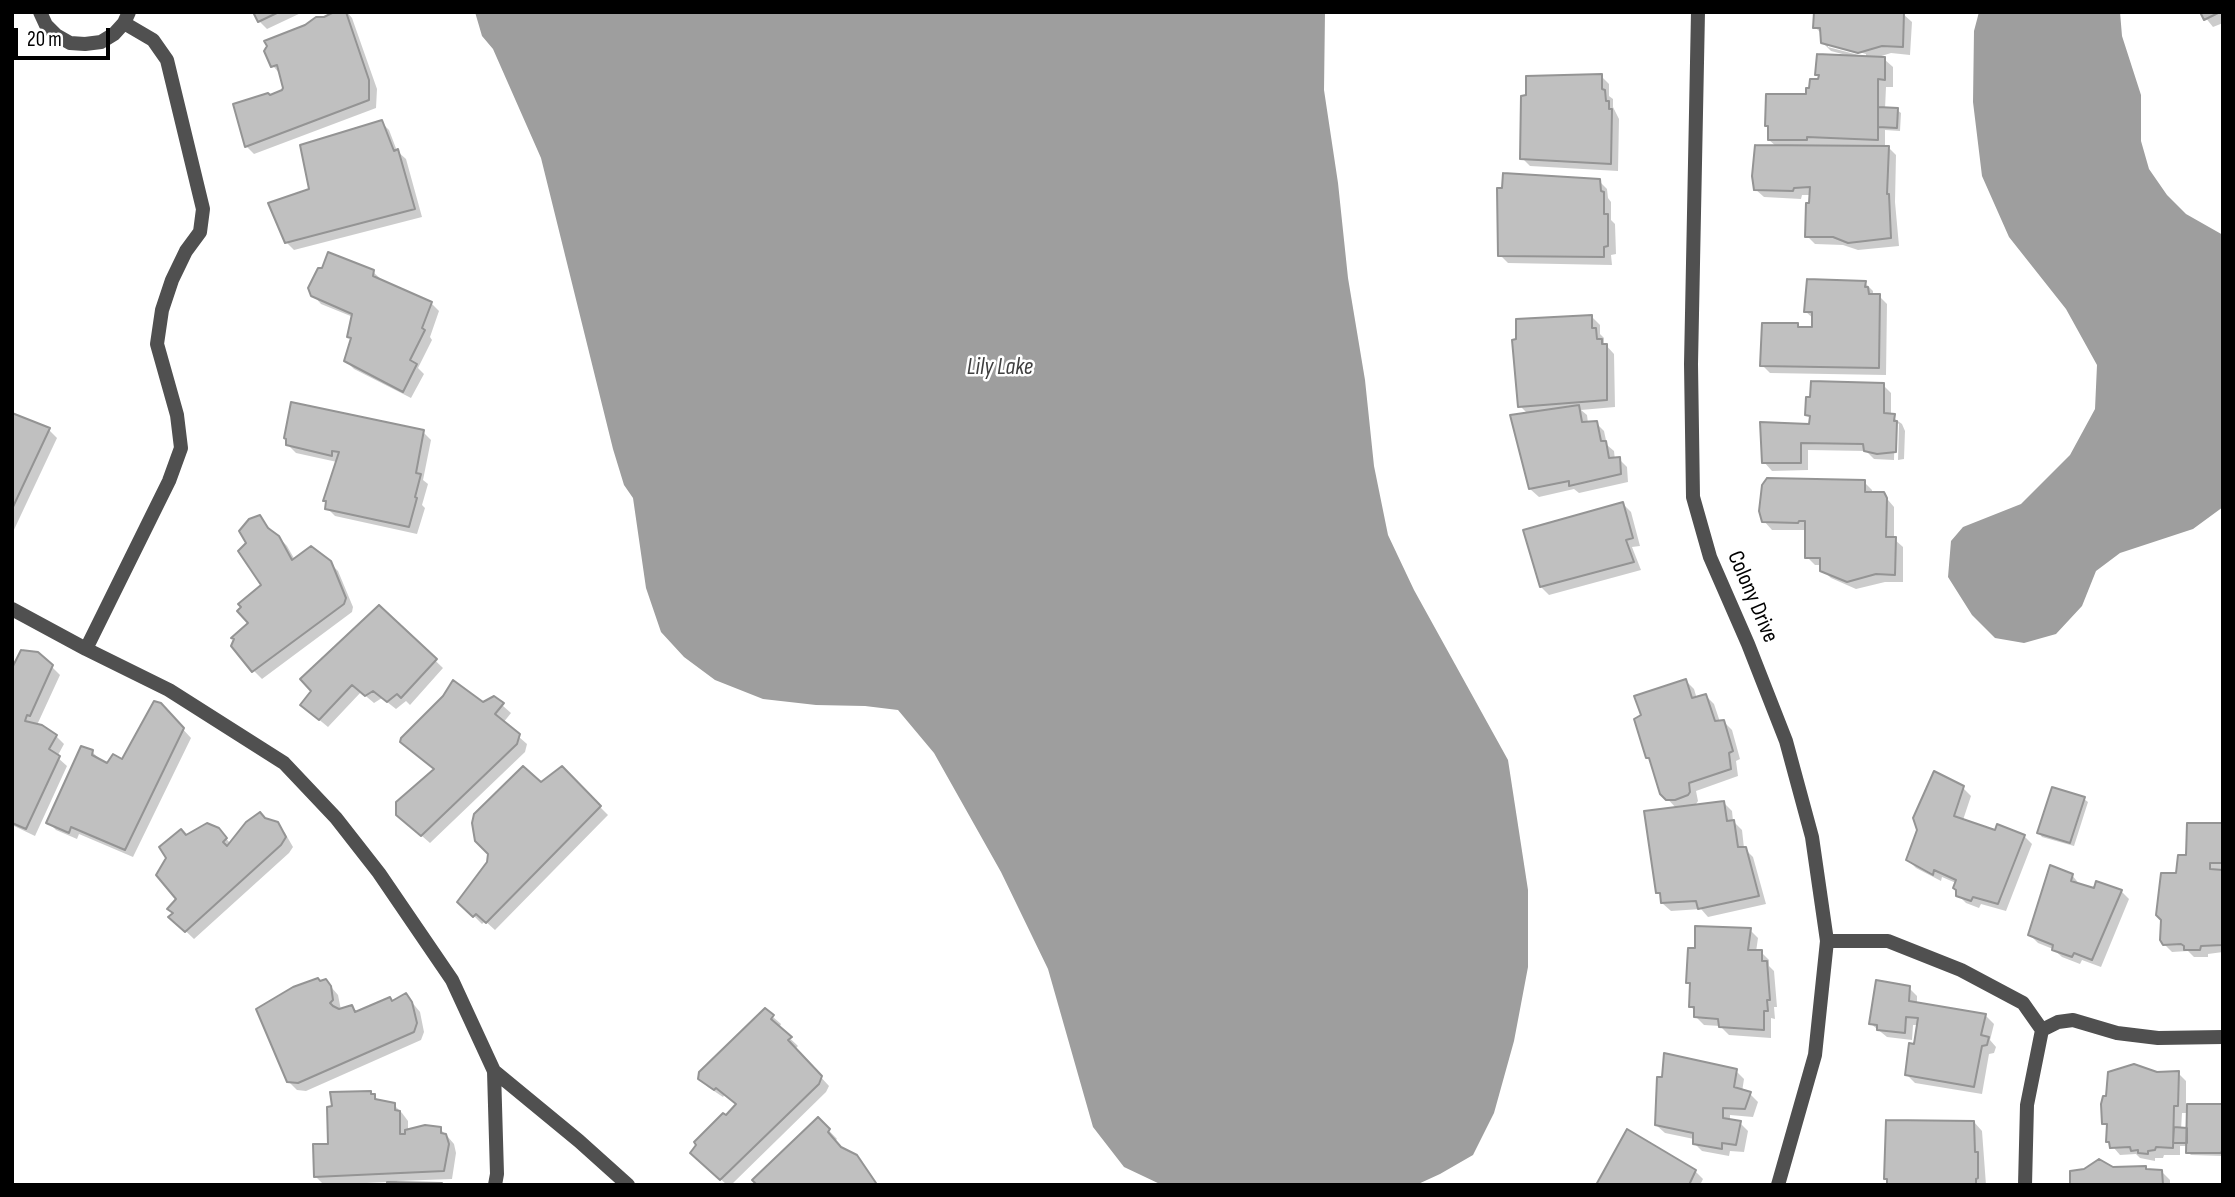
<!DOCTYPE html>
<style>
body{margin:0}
#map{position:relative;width:2235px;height:1197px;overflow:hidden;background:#fff;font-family:"Sofia Sans Condensed",sans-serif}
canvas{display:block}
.frame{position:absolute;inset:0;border:14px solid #000;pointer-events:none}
.scale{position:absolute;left:14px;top:28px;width:96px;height:32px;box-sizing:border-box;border:4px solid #000;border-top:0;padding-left:9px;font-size:21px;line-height:24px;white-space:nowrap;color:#000;-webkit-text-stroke:5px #fff;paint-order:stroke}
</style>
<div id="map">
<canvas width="2235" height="1197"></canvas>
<div class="frame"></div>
<div class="scale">20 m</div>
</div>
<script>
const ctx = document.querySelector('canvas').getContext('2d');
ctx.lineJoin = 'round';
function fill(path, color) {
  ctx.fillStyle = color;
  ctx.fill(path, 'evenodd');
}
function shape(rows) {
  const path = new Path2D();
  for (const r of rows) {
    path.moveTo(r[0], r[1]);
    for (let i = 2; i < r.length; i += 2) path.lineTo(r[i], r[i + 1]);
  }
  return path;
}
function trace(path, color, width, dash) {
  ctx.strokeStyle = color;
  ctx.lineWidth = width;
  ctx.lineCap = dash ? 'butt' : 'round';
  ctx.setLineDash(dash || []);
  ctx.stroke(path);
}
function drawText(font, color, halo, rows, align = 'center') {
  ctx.font = font + ' "Sofia Sans Condensed",sans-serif';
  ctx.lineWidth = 5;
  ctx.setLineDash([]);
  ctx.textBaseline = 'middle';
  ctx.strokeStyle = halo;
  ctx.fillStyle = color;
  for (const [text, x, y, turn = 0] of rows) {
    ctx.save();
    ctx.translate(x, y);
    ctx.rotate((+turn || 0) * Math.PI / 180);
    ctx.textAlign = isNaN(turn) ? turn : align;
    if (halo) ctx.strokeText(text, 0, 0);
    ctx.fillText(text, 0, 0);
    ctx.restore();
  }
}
fill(shape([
 [475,12,1325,12,1324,90,1338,183,1348,278,1365,380,1374,466,1388,535,1414,590,1508,760,1528,890,1528,967,1514,1041,1494,1113,1473,1155,1440,1174,1416,1185,1162,1185,1124,1167,1093,1127,1048,969,1001,872,934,753,898,710,865,706,816,705,763,699,715,680,684,657,661,632,646,588,633,498,624,485,613,449,541,158,493,49,482,36],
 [1979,12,2120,12,2122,36,2141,95,2141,141,2149,169,2167,195,2186,214,2223,235,2223,507,2193,529,2120,553,2096,571,2082,606,2056,634,2024,643,1995,638,1972,615,1948,577,1951,541,1963,527,2021,504,2070,455,2095,409,2097,365,2066,309,2009,237,1982,176,1973,102,1974,31]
]), '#9e9e9e');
fill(shape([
 [255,12,303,12,267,29,259,21],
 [338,12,347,12,352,18,377,89,376,108,254,154,246,146,284,92,280,74,273,66,324,18],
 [2201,12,2223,12,2223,23,2213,27],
 [1903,14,1912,22,1910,55,1891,53,1875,58,1884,59,1893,67,1893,87,1886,87,1885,109,1897,110,1901,113,1900,131,1885,130,1885,147,1888,147,1896,155,1895,202,1899,246,1858,250,1843,245,1815,244,1807,236,1811,195,1802,195,1801,199,1764,197,1755,189,1777,147,1769,140,1770,128,1766,125,1807,96,1819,81,1820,77,1817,74,1850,56,1831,51,1823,43,1822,34,1815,27],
 [1828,43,1866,54,1866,57,1828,47],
 [1601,76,1609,84,1609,96,1613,99,1613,107,1619,119,1618,171,1530,166,1522,158],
 [381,122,389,130,397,151,406,159,422,217,294,250,286,242,312,190],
 [1599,181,1607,189,1608,198,1611,202,1611,220,1615,224,1616,254,1611,255,1612,265,1508,263,1500,255],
 [373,272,382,280,431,303,439,311,430,337,432,340,418,368,424,374,411,398,354,369,346,361,352,339,349,336,353,317,321,304,313,295],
 [1865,283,1873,291,1873,296,1879,296,1887,304,1886,375,1770,373,1762,365,1797,325,1801,328,1814,329,1814,319,1806,312],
 [1592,317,1600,325,1600,334,1604,338,1604,343,1614,354,1615,407,1581,410,1587,415,1588,423,1596,423,1604,431,1607,445,1614,451,1615,460,1619,459,1627,467,1628,482,1579,493,1574,489,1539,497,1530,489,1528,414,1520,406],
 [1883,385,1891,393,1891,416,1902,424,1905,431,1904,459,1898,460,1899,424,1895,421,1894,460,1874,459,1866,451,1808,450,1808,470,1772,471,1764,462,1811,425,1811,419,1807,414],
 [12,415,49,430,57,438,12,534],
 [423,432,431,440,423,480,428,484,422,505,425,508,417,534,335,516,327,508,328,503,325,500,337,462,296,453,288,445],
 [1864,482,1872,490,1872,494,1883,494,1894,507,1894,539,1903,547,1903,582,1885,582,1856,589,1831,578,1822,570,1822,565,1815,565,1807,557,1807,530,1772,530,1764,521],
 [1623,504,1631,512,1640,546,1632,547,1641,570,1549,595,1541,587],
 [259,517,287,546,295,560,329,562,338,571,353,607,352,612,262,679,254,671,251,623,263,585,248,543],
 [379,607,443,668,410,705,406,701,396,709,382,698,374,703,361,692,328,727,311,713],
 [52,667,60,675,37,725,56,736,64,744,57,757,67,766,35,836,12,825,12,672],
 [1686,681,1694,689,1697,699,1706,696,1714,704,1720,722,1724,722,1732,730,1740,759,1736,761,1738,776,1696,791,1698,801,1694,807,1724,803,1732,811,1733,821,1742,830,1744,848,1753,857,1766,904,1708,917,1701,909,1671,911,1662,903,1662,896,1658,892,1677,809,1662,793,1651,761,1647,757],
 [494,698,511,713,503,723,527,744,525,752,430,843,407,823,436,770,483,704],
 [169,714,191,738,133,857,79,834,77,839,56,830,48,822,92,752,107,765,123,761],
 [561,768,608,815,495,930,485,921,482,924,459,901,489,862,541,784],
 [1963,788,1971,796,1963,820,1996,832,2024,836,2032,844,2006,911,1981,904,1979,908,1966,903,1958,895,1956,883,1942,877,1941,881,1916,868,1908,860],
 [2084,799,2088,802,2074,846,2042,837,2039,833],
 [266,821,277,824,285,833,293,847,289,853,194,939,171,917,175,914,179,899,187,837,218,830,231,844],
 [2223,825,2223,952,2208,954,2208,957,2194,957,2188,951,2172,952,2164,944,2178,875,2188,856],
 [2072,875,2080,885,2095,890,2121,891,2129,899,2101,967,2082,960,2080,964,2062,957,2053,949,2038,943,2030,935],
 [1750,930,1758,938,1756,952,1761,952,1769,960,1769,966,1774,971,1777,1007,1774,1007,1775,1019,1771,1018,1771,1038,1729,1035,1720,1026,1704,1025,1696,1017,1695,1011,1691,1007,1692,986,1687,982],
 [326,981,338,995,341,1010,352,1007,358,1013,406,995,420,1012,424,1032,421,1040,306,1091,297,1090,288,1081,321,983],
 [1909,988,1917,996,1917,1004,1986,1016,1994,1024,1990,1040,1996,1047,1994,1053,1989,1054,1982,1094,1915,1083,1907,1075,1916,1045,1919,1025,1913,1025,1912,1040,1887,1037,1871,1024],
 [765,1010,781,1024,779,1028,798,1046,795,1049,829,1086,826,1092,731,1185,727,1185,701,1161,726,1118,738,1105,725,1094,723,1097,708,1087,700,1079],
 [1736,1071,1744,1079,1742,1092,1750,1094,1758,1102,1753,1117,1730,1115,1730,1121,1740,1123,1748,1131,1744,1152,1730,1151,1729,1156,1702,1151,1694,1143,1694,1139,1665,1133,1656,1125],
 [2178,1073,2186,1081,2186,1105,2223,1106,2223,1156,2191,1155,2188,1152,2188,1146,2180,1146,2180,1155,2164,1155,2163,1158,2155,1158,2155,1161,2140,1158,2136,1154,2120,1155,2108,1141,2108,1127,2104,1123,2157,1074],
 [2182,1113,2189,1113,2189,1130,2181,1130],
 [370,1092,380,1102,394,1105,402,1113,408,1121,408,1131,440,1129,448,1137,454,1144,456,1153,452,1179,397,1181,397,1184,388,1185,388,1182,324,1185,316,1177,330,1145],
 [818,1119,837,1139,835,1141,842,1149,856,1156,864,1165,878,1185,759,1185],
 [1974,1122,1982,1131,1986,1185,1888,1185,1886,1178],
 [2145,1168,2149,1171,2162,1172,2170,1180,2170,1185,2072,1185,2112,1169],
 [1695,1171,1703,1179,1700,1185,1598,1185]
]), '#0003');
const building = shape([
 [253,12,279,12,258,22,253,12],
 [334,12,346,12,369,80,369,100,245,147,233,104,268,93,270,95,282,90,283,88,277,65,271,67,264,51,267,46,264,41,305,25,316,17,324,17,334,12],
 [1814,12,1904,12,1903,47,1882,46,1858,53,1821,43,1820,28,1813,28,1814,12],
 [2200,12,2220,12,2204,20,2200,12],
 [1817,54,1885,57,1885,80,1878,79,1878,140,1807,137,1807,140,1768,140,1768,126,1765,126,1766,94,1806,94,1806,88,1809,88,1810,79,1818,79,1819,75,1815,75,1817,54],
 [1602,74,1602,89,1605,90,1606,101,1609,101,1609,109,1612,109,1611,164,1520,159,1521,96,1526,95,1526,76,1602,74],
 [1878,107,1898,108,1897,128,1878,127,1878,107],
 [382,120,394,151,398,149,415,209,285,243,268,203,309,189,300,145,382,120],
 [1755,145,1889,146,1887,194,1889,194,1891,238,1848,243,1833,237,1805,237,1806,203,1809,203,1810,187,1794,188,1793,191,1754,190,1752,176,1755,145],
 [1503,173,1600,179,1601,191,1604,192,1604,214,1608,214,1608,246,1604,247,1604,257,1498,256,1497,188,1502,188,1503,173],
 [328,252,374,270,373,276,432,302,422,328,425,330,410,360,417,364,403,392,344,361,351,338,347,337,352,314,311,296,308,288,318,268,322,268,328,252],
 [1807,279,1866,281,1865,287,1868,287,1869,294,1880,294,1879,368,1760,366,1762,323,1798,323,1798,327,1812,327,1812,312,1804,312,1807,279],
 [1592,315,1592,328,1596,328,1597,339,1602,339,1602,344,1607,344,1607,400,1518,407,1512,340,1516,339,1516,319,1592,315],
 [1811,381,1884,383,1884,413,1895,414,1894,421,1897,421,1896,452,1877,454,1864,451,1863,444,1801,443,1801,463,1762,463,1760,422,1809,424,1810,416,1805,415,1806,397,1810,397,1811,381],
 [291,402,424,430,416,473,421,474,415,497,417,498,409,527,325,509,326,501,323,501,339,452,332,451,332,456,286,445,286,439,284,438,291,402],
 [1579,405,1582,422,1597,421,1601,441,1606,441,1609,458,1620,457,1621,474,1569,486,1569,481,1529,489,1510,415,1579,405],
 [12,413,50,428,12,509,12,413],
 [1767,478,1865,480,1865,492,1884,492,1887,498,1886,537,1896,537,1895,575,1876,574,1847,582,1820,571,1820,558,1805,558,1805,521,1799,521,1798,523,1762,522,1759,511,1762,485,1767,478],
 [1623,502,1633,538,1626,540,1634,562,1540,587,1523,530,1623,502],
 [260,515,268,528,279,536,292,560,311,546,331,561,346,598,344,604,252,672,231,646,234,639,231,638,248,623,237,611,241,607,238,604,261,585,238,551,246,543,239,531,249,519,260,515],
 [379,605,437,659,401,698,397,694,387,702,373,691,365,696,352,685,319,720,300,705,311,691,300,679,379,605],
 [21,650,38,652,53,665,30,716,27,715,25,721,42,725,57,735,49,749,60,756,26,829,12,823,12,668,21,650],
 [1686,679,1692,698,1706,694,1715,721,1724,720,1733,751,1729,753,1731,769,1689,783,1690,792,1688,795,1675,800,1666,800,1660,794,1649,758,1646,758,1634,719,1641,715,1634,696,1686,679],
 [453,680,483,702,494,696,504,703,495,714,520,734,517,744,421,836,396,815,396,802,434,769,400,742,401,738,443,696,453,680],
 [154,701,161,703,184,728,125,850,71,827,69,833,46,823,81,746,93,750,92,755,107,763,113,754,122,759,154,701],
 [523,766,541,782,562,766,601,806,486,923,476,914,473,917,457,902,487,862,488,854,475,841,472,823,474,814,523,766],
 [1934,771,1964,786,1954,816,1995,830,1997,824,2025,835,1998,904,1973,897,1971,901,1956,896,1956,890,1953,888,1956,880,1934,870,1933,875,1906,860,1917,830,1913,818,1934,771],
 [2052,787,2085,797,2070,843,2037,833,2052,787],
 [1724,801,1727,821,1734,820,1738,847,1746,847,1759,896,1698,909,1696,901,1661,903,1660,893,1656,893,1644,811,1724,801],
 [260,812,265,818,278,822,286,837,281,845,185,932,168,917,173,913,167,909,176,899,156,875,166,858,159,847,181,829,186,835,207,823,219,828,227,838,223,842,227,846,246,822,260,812],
 [2187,823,2223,823,2223,863,2210,863,2210,869,2223,870,2223,945,2201,946,2200,950,2184,950,2184,946,2181,944,2163,945,2160,940,2161,920,2156,915,2161,873,2176,873,2178,855,2186,855,2187,823],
 [2050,865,2073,874,2071,881,2094,888,2096,881,2122,890,2092,960,2074,953,2072,957,2052,950,2053,945,2028,935,2050,865],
 [1695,926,1751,928,1748,950,1762,950,1762,961,1767,961,1770,1000,1767,1000,1768,1011,1764,1011,1764,1030,1719,1027,1718,1019,1694,1017,1694,1007,1689,1007,1690,983,1686,983,1688,948,1695,948,1695,926],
 [318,978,320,981,326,979,331,986,333,1000,330,1003,333,1006,339,1009,352,1005,355,1012,390,997,392,1001,406,993,412,1002,417,1023,414,1032,298,1083,287,1082,256,1009,293,987,318,978],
 [1876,980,1910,986,1909,1001,1986,1014,1981,1035,1989,1037,1987,1045,1982,1046,1974,1087,1905,1075,1909,1043,1914,1044,1918,1018,1906,1017,1905,1033,1877,1030,1877,1025,1869,1024,1876,980],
 [765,1008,774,1015,771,1019,792,1037,788,1040,822,1076,819,1084,720,1180,690,1153,696,1145,694,1142,723,1113,726,1115,736,1104,716,1088,714,1090,698,1079,699,1072,765,1008],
 [1664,1053,1737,1069,1734,1087,1751,1092,1745,1109,1723,1108,1723,1118,1741,1121,1736,1145,1722,1143,1722,1149,1693,1144,1693,1133,1655,1125,1657,1077,1662,1077,1664,1053],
 [2134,1064,2157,1072,2179,1071,2178,1106,2174,1106,2173,1148,2156,1147,2155,1150,2148,1151,2148,1154,2138,1153,2138,1150,2131,1151,2130,1147,2110,1148,2109,1142,2106,1142,2107,1124,2102,1124,2101,1104,2103,1096,2106,1096,2108,1072,2134,1064],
 [371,1091,371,1094,375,1094,375,1099,395,1103,395,1110,400,1111,400,1134,405,1134,405,1130,425,1125,441,1127,441,1133,446,1134,449,1144,444,1171,314,1177,313,1144,328,1144,327,1107,332,1106,330,1092,371,1091],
 [2187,1104,2223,1104,2223,1148,2221,1153,2186,1153,2187,1104],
 [818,1117,830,1129,828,1132,841,1147,857,1155,876,1183,874,1185,757,1185,752,1180,818,1117],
 [1886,1120,1974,1121,1975,1152,1978,1152,1978,1178,1976,1179,1976,1185,1887,1185,1887,1179,1884,1179,1886,1120],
 [2174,1127,2187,1128,2187,1143,2173,1143,2174,1127],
 [1627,1129,1696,1170,1689,1185,1596,1185,1627,1129],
 [2099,1159,2113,1167,2146,1166,2146,1169,2162,1170,2163,1185,2070,1185,2070,1171,2084,1169,2099,1159],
 [387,1182,442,1183,442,1185,387,1185,387,1182]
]);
fill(building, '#c0c0c0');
trace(building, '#949494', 2);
trace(shape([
 [40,12,46,25,56,35,70,43,85,44,101,42,114,34,124,23,129,12],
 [1698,12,1691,364,1693,497,1710,557,1748,644,1786,741,1812,837,1827,941,1815,1055,1778,1185],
 [12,609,86,649,169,690,284,763,336,818,379,873,452,980,494,1071,497,1174,495,1185],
 [86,649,169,481,181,448,177,415,157,344,162,310,172,280,186,251,200,232,203,209,167,60,153,40,124,23],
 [1827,941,1888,941,1961,970,2023,1003,2042,1030,2027,1105,2025,1185],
 [2042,1030,2058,1022,2073,1020,2117,1033,2158,1038,2223,1037],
 [494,1071,579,1141,628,1185]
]), '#505050', 14);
drawText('23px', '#000', '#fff', [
 ["Colony Drive",1752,597,67]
]);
drawText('italic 24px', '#3f3f3f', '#fff', [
 ["Lily Lake",1000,368]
]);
</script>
